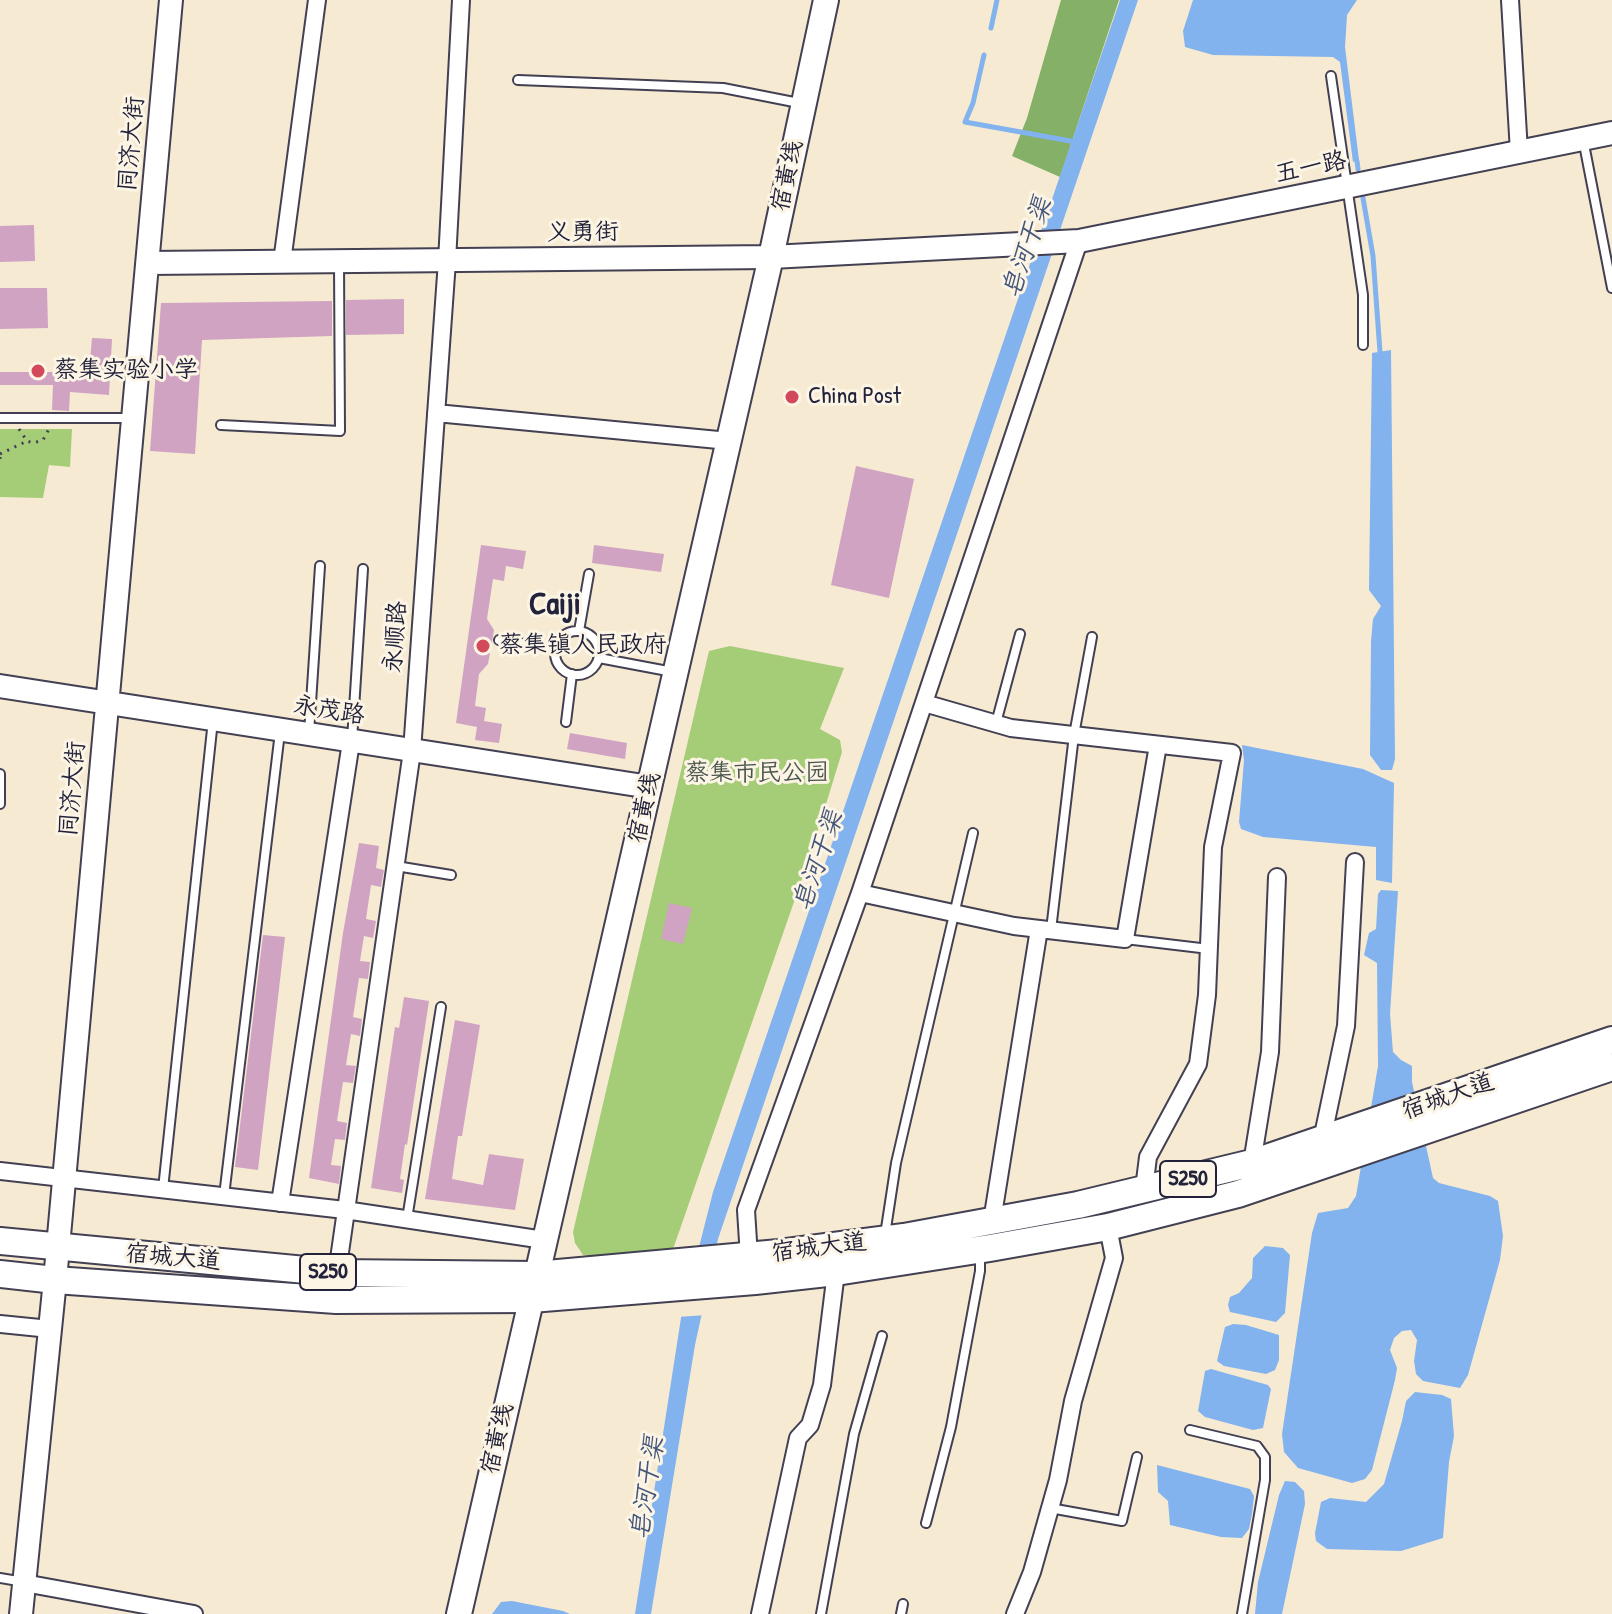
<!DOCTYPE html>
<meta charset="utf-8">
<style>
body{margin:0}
canvas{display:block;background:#f6ead2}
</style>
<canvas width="1612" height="1614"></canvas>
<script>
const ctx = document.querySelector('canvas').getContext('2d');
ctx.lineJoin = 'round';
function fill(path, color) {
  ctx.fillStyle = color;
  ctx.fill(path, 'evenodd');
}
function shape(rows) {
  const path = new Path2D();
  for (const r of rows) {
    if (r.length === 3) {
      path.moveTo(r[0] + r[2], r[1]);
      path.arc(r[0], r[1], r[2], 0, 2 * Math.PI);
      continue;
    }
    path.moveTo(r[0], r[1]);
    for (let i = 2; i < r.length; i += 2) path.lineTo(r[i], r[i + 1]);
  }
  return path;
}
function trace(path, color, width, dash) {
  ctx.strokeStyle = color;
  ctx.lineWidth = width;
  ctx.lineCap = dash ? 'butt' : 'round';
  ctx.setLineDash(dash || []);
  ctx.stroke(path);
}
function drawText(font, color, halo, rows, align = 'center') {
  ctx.font = font + ' "Patrick Hand","LXGW WenKai TC",sans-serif';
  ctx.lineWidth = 6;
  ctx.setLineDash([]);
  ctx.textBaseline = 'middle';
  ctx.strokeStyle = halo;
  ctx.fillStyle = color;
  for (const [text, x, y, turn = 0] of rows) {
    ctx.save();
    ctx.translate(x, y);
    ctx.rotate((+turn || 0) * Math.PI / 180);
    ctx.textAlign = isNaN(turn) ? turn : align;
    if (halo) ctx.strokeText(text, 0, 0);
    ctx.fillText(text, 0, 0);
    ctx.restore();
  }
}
fill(shape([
 [0,429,72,429,70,467,49,465,43,498,0,497],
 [730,646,844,668,820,729,840,740,842,752,811,853,672,1252,598,1258,583,1255,575,1243,573,1232,709,651]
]), '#a5cc77');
fill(shape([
 [1061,0,1119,0,1060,177,1012,156,1027,118]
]), '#84b068');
fill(shape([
 [1120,0,1138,0,718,1239,695,1345,651,1614,635,1614,681,1318,713,1192],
 [1193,0,1357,0,1347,15,1345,47,1359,160,1353,162,1340,62,1333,57,1213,55,1185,47,1183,31],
 [1391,350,1395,759,1392,770,1381,770,1370,755,1371,641,1373,619,1381,606,1369,590,1372,353],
 [1242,745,1363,769,1394,783,1392,883,1376,880,1376,847,1263,837,1241,829,1239,822,1244,760],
 [1381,890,1398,891,1390,1014,1393,1052,1401,1060,1412,1066,1412,1082,1433,1178,1439,1183,1490,1196,1498,1201,1503,1236,1500,1260,1468,1375,1460,1388,1423,1381,1416,1374,1414,1361,1417,1340,1411,1330,1402,1331,1394,1338,1390,1350,1397,1368,1395,1380,1372,1470,1365,1479,1352,1483,1298,1468,1284,1452,1282,1434,1312,1233,1318,1213,1348,1208,1356,1196,1378,1066,1377,963,1364,955,1369,933,1376,929,1378,894],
 [1265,1246,1283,1248,1290,1255,1285,1313,1276,1322,1230,1312,1228,1305,1230,1297,1239,1293,1252,1278,1253,1258],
 [1233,1324,1246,1325,1279,1335,1279,1360,1275,1370,1266,1374,1224,1366,1217,1361,1225,1327],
 [1211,1369,1268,1385,1271,1389,1263,1428,1253,1430,1205,1417,1198,1411,1205,1371],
 [1415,1392,1442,1395,1451,1399,1454,1436,1449,1462,1443,1538,1401,1551,1327,1549,1316,1541,1315,1533,1321,1502,1330,1498,1366,1502,1384,1484,1402,1421,1406,1401],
 [1157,1465,1250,1489,1254,1496,1252,1514,1249,1529,1242,1538,1221,1537,1170,1525,1168,1501,1158,1492],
 [1285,1481,1295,1482,1304,1491,1305,1504,1282,1614,1255,1614,1258,1582,1279,1495],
 [512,1601,563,1611,570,1614,492,1614,501,1602]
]), '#82b3ee');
fill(shape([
 [720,1251,706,1315,677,1317,693,1254]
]), '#f6ead2');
trace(shape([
 [991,28,997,0],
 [984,55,973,103,965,122,1076,142],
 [1357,161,1358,169],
 [1363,198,1373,256,1380,352]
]), '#82b3ee', 5);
fill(shape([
 [34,225,35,261,0,262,0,226],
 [0,288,47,288,48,328,0,329],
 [404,299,404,334,346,335,346,300],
 [332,301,332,336,202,340,195,454,150,451,161,303],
 [92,338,112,339,109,395,70,392,69,411,52,410,53,385,0,385,0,372,89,372],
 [856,466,914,479,889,598,831,585],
 [481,545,526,551,523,569,506,566,504,581,493,579,487,619,494,630,488,664,479,674,475,706,486,708,484,721,502,724,499,743,475,740,477,727,456,723],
 [594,545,664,554,661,572,592,563],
 [570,733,627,743,625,759,567,749],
 [359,843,379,846,376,868,384,870,381,887,371,885,366,919,376,921,373,938,364,936,360,961,370,962,368,979,359,978,353,1017,362,1019,360,1036,351,1034,346,1065,356,1066,353,1083,343,1082,337,1121,347,1123,345,1140,335,1139,331,1165,341,1166,339,1184,309,1178,343,933],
 [669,903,692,908,683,944,661,939],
 [263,935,285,937,258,1170,235,1167],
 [404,997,429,1001,407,1145,405,1144,400,1179,404,1180,402,1193,371,1188,395,1027,399,1028],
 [455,1020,480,1025,462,1136,458,1136,452,1179,483,1185,489,1154,524,1159,515,1210,425,1199]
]), '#d0a3c3');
const service = shape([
 [1331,76,1363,295,1363,345],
 [518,80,723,88,799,103],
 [1583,139,1612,288],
 [0,418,132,418],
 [221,425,340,431,339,263],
 [579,631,589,574],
 [577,653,22],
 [499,640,556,649],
 [599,658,673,672],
 [566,722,572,674],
 [996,723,1020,634],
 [309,733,320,566],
 [352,740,363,569],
 [0,774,0,804],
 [396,866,451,875],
 [1051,930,1074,735,1092,637],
 [1125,939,1209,949],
 [163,1189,213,720],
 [224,1196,280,732],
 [407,1219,441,1007],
 [885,1235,896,1163,973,833],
 [1190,1430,1257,1446,1265,1457,1265,1480,1242,1614],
 [1050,1508,1122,1521,1137,1457],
 [926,1523,951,1427,980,1271,980,1254],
 [0,1578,24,1582],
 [821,1614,854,1434,882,1336],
 [901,1614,903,1604]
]);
const minor = shape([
 [1510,0,1519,152],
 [282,262,317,0],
 [436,413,729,441],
 [924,703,1011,728,1232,753,1213,847,1207,995,1198,1064,1148,1157,1144,1189],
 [860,893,1014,926,1125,939,1158,745],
 [1322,1140,1346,1026,1355,862],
 [1252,1163,1270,1052,1277,877],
 [0,1171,345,1210,544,1240],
 [280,1203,351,742],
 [992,1221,1039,929],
 [749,1257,746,1210,860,893,1079,241],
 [337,1273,412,751,447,261,461,0],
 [0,1324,50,1329],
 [24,1583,194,1614],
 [760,1614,798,1438,810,1425,822,1385,836,1272],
 [1015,1614,1032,1572,1058,1480,1073,1401,1114,1258,1108,1227]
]);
const tertiary = shape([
 [148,263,771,257,1079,241,1612,133],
 [0,686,650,787],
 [21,1614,55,1280,171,0]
]);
const secondary = shape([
 [459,1614,771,257,826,0]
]);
const primary = shape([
 [0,1241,337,1273,536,1275,779,1253,904,1237,1078,1205,1252,1163,1612,1040],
 [0,1274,55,1280,336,1300,531,1299,755,1281,836,1272,990,1248,1108,1227,1238,1194,1612,1067]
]);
trace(service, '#424052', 12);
trace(minor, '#424052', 20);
trace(tertiary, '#424052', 26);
trace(secondary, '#424052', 28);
trace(primary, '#424052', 30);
trace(shape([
 [19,429,27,441,33,443,43,440,49,429],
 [0,454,25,442],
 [0,457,0,463]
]), '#424052', 3, [2, 6]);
trace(service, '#fff', 8);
trace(minor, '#fff', 16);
trace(tertiary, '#fff', 22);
trace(secondary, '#fff', 24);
trace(primary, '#fff', 26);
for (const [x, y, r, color] of [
 [38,371,8,"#d1495b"],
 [792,397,8,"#d1495b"],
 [483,646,8,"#d1495b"]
]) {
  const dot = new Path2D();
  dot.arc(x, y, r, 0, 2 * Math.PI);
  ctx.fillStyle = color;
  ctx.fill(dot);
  trace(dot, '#fcf5e5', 3);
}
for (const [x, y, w] of [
 [1188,1179,56],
 [328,1272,56]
]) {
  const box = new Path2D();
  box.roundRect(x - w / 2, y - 18, w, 36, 6);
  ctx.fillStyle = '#fcf5e5';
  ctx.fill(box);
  trace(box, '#22223b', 2);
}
drawText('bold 22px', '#22223b', null, [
 ["S250",1188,1179],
 ["S250",328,1272]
]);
drawText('24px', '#22223b', '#fcf5e5', [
 ["同济大街",132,144,-85],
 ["五一路",1311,168,-12],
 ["宿黄线",788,176,-78],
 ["义勇街",583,233,-1],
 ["永顺路",396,637,-86],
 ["永茂路",329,711,9],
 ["同济大街",73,789,-85],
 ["宿黄线",645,808,-77],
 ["宿城大道",1448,1097,-19],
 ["宿城大道",819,1248,-7],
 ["宿城大道",173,1258,5],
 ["宿黄线",498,1439,-77]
]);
drawText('24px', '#22223b', '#fcf5e5', [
 ["蔡集实验小学",54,371],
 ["China Post",808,397],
 ["蔡集镇人民政府",499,646]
], 'left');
drawText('24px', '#49554d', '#fcf5e5', [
 ["蔡集市民公园",757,774]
]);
drawText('italic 26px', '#44557a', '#fcf5e5', [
 ["皂河干渠",1028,248,-71],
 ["皂河干渠",819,861,-71],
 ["皂河干渠",648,1488,-81]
]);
drawText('bold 32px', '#22223b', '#fcf5e5', [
 ["Caiji",555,605]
]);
</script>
